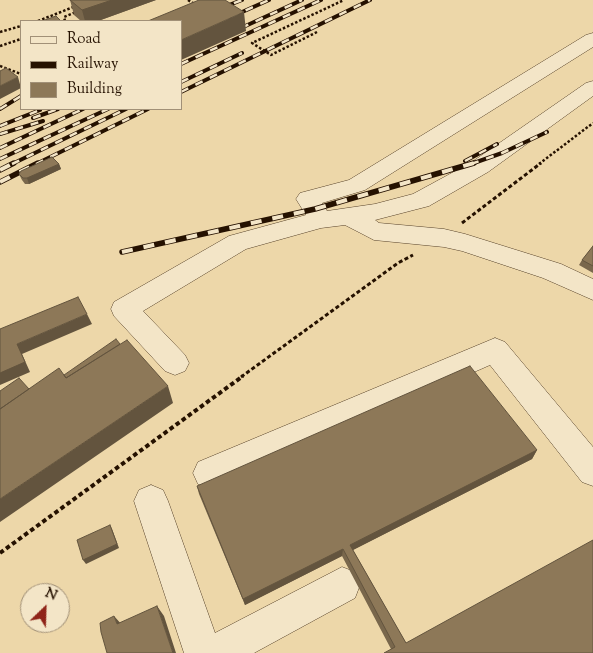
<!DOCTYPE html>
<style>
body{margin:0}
#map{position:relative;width:593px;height:653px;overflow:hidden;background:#edd7a9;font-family:"Sorts Mill Goudy",serif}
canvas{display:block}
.legend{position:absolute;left:20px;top:20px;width:162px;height:90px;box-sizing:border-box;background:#f3e5c7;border:1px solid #a19077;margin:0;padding:6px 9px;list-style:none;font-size:15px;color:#251100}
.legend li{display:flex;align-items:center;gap:10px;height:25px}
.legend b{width:25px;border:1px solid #a19077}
.north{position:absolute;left:20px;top:583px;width:50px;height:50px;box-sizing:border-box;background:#f3e5c7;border:1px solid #a19077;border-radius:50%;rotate:24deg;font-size:14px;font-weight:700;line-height:20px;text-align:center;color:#251100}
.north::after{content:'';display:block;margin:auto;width:18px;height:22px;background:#8f2418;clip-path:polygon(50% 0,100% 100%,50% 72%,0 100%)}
</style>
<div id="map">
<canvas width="593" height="653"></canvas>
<ul class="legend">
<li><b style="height:6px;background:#f3e5c7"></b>Road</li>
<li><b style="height:6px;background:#251100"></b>Railway</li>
<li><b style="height:14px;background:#8d7858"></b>Building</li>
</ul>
<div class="north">N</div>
</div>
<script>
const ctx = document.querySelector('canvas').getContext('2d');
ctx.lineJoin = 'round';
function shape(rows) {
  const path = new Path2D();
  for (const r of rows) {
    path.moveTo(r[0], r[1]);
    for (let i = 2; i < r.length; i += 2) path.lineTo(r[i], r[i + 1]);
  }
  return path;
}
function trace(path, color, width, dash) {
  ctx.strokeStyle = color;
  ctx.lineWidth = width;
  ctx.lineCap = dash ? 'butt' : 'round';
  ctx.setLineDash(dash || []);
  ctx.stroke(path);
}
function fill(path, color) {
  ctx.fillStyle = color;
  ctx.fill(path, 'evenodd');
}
const minor = shape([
 [593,33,593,47,365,190,322,203,327,211,375,204,413,194,472,162,586,83,593,81,593,96,488,172,429,206,375,220,379,223,444,229,465,234,561,264,593,279,593,300,543,278,462,251,444,247,374,240,345,225,321,228,246,249,143,311,185,355,189,363,185,371,175,375,165,371,114,316,111,309,114,302,229,236,306,215,296,199,300,193,349,180,586,35,593,33],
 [495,338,505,342,593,447,593,486,582,482,490,365,220,484,209,488,198,484,193,473,198,462,495,338],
 [151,485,163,490,168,501,215,633,342,567,355,572,360,585,355,598,254,653,184,653,134,501,139,490,151,485]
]);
trace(minor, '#57422a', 1);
trace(shape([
 [188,0,196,5],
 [38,21,76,6],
 [65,21,64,17,76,12],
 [0,32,21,26],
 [317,32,271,55,252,43,344,0],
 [0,46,21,39],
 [0,66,21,74],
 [539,164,593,123]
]), '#251100', 2.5, [2.5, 2]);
trace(shape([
 [462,223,541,163],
 [241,377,398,263,413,255]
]), '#251100', 3, [4, 2.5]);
trace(shape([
 [0,553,243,376]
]), '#251100', 4, [4.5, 3]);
fill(minor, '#f3e5c7');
const railFar1 = shape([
 [219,9,242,0],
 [231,17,269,0],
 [241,28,302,0],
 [181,64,321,0],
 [181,82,242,53],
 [181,92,370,0],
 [0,109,21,96],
 [33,118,58,109],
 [0,126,40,110],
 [0,134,43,121],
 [0,148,83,109],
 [0,159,108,109],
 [465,161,497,144],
 [12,164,126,109],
 [36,164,148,109],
 [471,164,502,153,547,132]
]);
const rail = shape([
 [0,170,14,163],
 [0,182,38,163],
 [122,252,315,209,474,163]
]);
trace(railFar1, '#251100', 4);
trace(rail, '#251100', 5.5);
trace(railFar1, '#f3e5c7', 2.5, [8]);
trace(rail, '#f3e5c7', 4, [11]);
fill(shape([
 [70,0,156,0,98,21,81,21,74,15],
 [59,164,61,169,29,184,25,184,22,180,19,174],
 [593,246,593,273,579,265,582,260],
 [537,450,532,459,353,550,406,643,593,653,391,649,342,556,245,605,199,494,197,486]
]), '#79674c');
fill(shape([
 [112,0,156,0,98,21,85,21,82,10],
 [244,12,246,31,181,60,181,40],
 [18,77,21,88,0,99,0,86],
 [59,164,61,169,29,184,27,178],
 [87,314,92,324,22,354,30,372,0,385,0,373,17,344],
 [168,386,173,403,0,522,0,499],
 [537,450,532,459,349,552,350,545],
 [110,525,112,529,119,548,86,564,83,560],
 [343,549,342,556,245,605,243,599],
 [157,606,164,616,176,653,173,653],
 [114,616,123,626,117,624]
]), '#63543e');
const building = shape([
 [70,0,112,0,82,10,70,0],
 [199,0,225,0,244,12,181,40,181,21,148,21,199,0],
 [56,16,60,20,57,21,47,21,45,20,56,16],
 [6,68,18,77,0,86,0,71,6,68],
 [52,157,59,164,27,178,23,178,19,174,21,171,52,157],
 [593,246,593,266,582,260,593,246],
 [78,297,87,314,17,344,25,362,0,373,0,329,78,297],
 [116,339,120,344,66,378,64,375,116,339],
 [127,340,168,386,0,499,0,409,59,368,66,378,127,340],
 [470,366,537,450,350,545,406,643,593,540,593,653,384,653,395,647,343,549,243,599,197,486,470,366],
 [19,378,29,389,0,409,0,391,19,378],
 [110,525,117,544,83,560,77,540,110,525],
 [157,606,173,653,107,653,101,632,100,623,114,616,117,624,157,606]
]);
fill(building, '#8d7858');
trace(building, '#63543e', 1);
</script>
